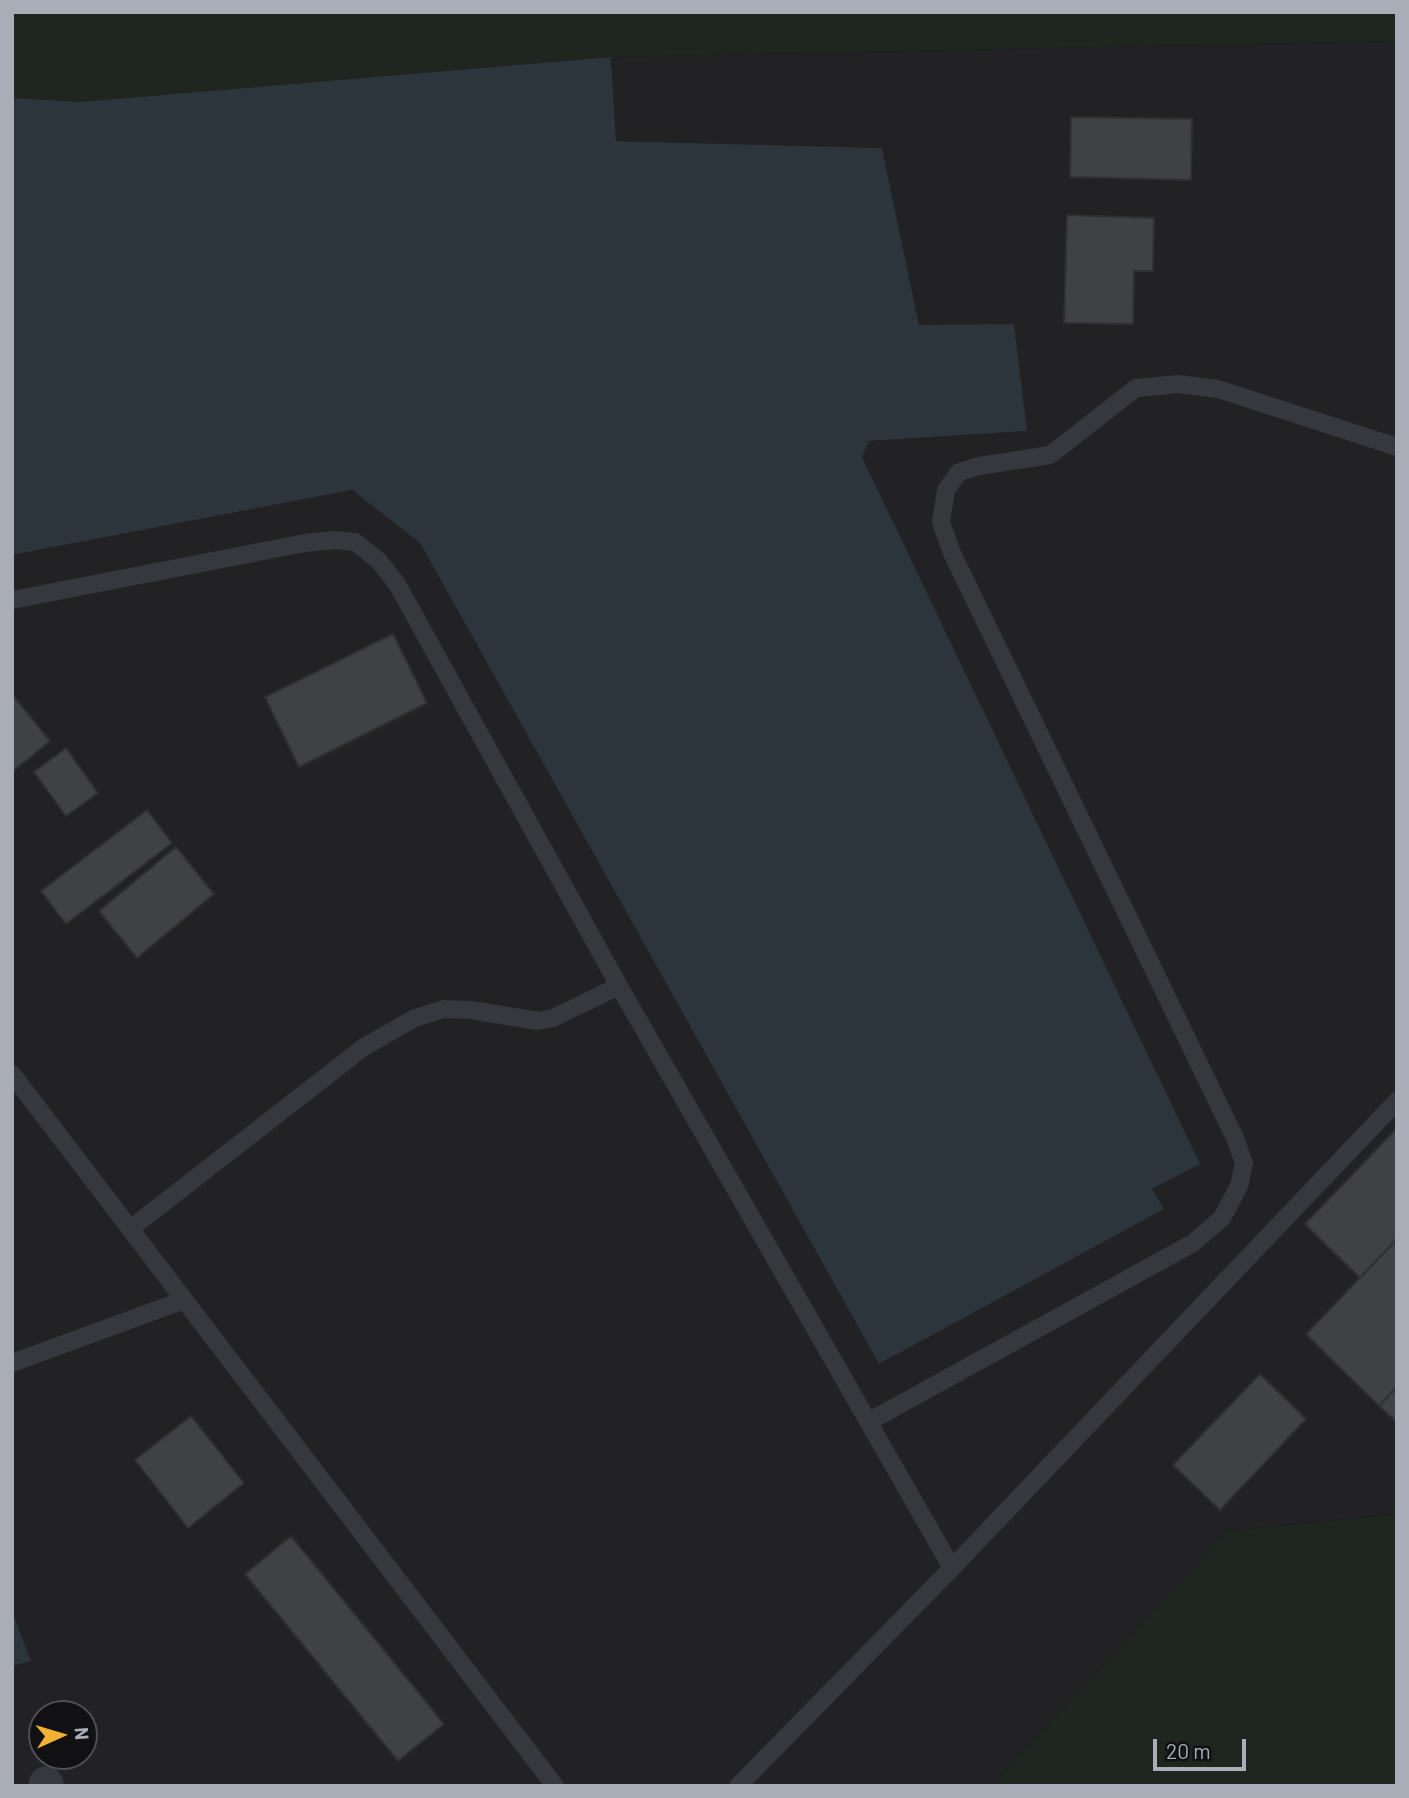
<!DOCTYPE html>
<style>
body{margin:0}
#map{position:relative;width:1409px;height:1798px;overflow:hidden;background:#161618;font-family:Barlow,sans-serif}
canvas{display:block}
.frame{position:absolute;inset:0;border:14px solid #a8adb8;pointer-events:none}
.north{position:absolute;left:28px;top:1700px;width:70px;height:70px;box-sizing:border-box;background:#111113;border:2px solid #4d4f55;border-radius:50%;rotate:86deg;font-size:19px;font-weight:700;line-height:28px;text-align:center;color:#a8adb8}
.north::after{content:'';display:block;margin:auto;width:24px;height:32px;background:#f2b134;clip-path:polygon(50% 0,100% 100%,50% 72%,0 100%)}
.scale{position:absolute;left:1153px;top:1739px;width:93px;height:32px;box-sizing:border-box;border:4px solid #a8adb8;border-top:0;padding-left:9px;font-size:21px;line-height:24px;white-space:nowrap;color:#a8adb8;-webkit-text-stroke:5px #111113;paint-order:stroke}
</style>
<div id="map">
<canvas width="1409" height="1798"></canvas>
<div class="frame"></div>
<div class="north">N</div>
<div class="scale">20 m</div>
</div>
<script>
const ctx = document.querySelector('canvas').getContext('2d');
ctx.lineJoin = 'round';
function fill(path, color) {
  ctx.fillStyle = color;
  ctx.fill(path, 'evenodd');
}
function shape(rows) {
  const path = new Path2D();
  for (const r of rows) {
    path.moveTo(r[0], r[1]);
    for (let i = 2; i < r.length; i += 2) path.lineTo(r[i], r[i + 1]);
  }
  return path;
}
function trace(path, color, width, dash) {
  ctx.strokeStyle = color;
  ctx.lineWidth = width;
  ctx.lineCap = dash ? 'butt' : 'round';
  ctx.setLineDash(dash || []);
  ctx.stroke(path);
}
fill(shape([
 [1397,41,1397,1514,1227,1531,991,1786,12,1786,12,1666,31,1661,12,1611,12,555,352,490,420,543,879,1364,1163,1209,1152,1189,1199,1163,862,457,869,441,1027,431,919,325,882,148,616,141,611,57],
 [42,1714,84,1714,84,1756,42,1756]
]), '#222225');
fill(shape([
 [12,12,1397,12,1397,41,611,57,12,108],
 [1397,1514,1397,1786,991,1786,1227,1531]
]), '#1e261f');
fill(shape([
 [611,57,616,141,882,148,919,325,1014,324,1027,431,869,441,862,457,1200,1164,1152,1189,1164,1209,879,1364,420,543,352,490,12,555,12,98,79,102],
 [12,1611,31,1661,12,1666]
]), '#2c353c');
const building = shape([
 [1071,117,1192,119,1191,180,1070,177,1071,117],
 [1067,215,1154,218,1153,271,1134,271,1133,324,1064,323,1067,215],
 [393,634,427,703,299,767,265,697,393,634],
 [12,694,50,741,12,772,12,694],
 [66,748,98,793,66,816,34,772,66,748],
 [147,810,172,843,66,924,41,891,147,810],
 [176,847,214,894,137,958,99,911,176,847],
 [1397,1128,1397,1239,1360,1278,1305,1224,1397,1128],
 [1397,1239,1397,1387,1379,1406,1306,1334,1397,1239],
 [1260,1374,1306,1419,1220,1510,1173,1465,1260,1374],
 [1397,1387,1397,1422,1379,1406,1397,1387],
 [191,1416,244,1483,188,1528,135,1460,191,1416],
 [291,1536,444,1724,398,1761,245,1574,291,1536]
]);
fill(building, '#404145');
trace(building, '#303034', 2);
trace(shape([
 [12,600,305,543,334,540,355,542,379,561,397,584,619,986,952,1568],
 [12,1074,555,1786],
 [130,1229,364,1047,415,1018,444,1009,470,1010,538,1021,553,1018,619,986],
 [12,1363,184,1300],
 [868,1422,1193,1243,1222,1218,1239,1186,1244,1163,1235,1138,952,553,941,522,946,490,959,472,979,466,1050,455,1136,388,1179,384,1218,389,1397,447],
 [738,1786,952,1568,1397,1101]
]), '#37383d', 18);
trace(shape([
 [46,1786,46,1784]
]), '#37383d', 35);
</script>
